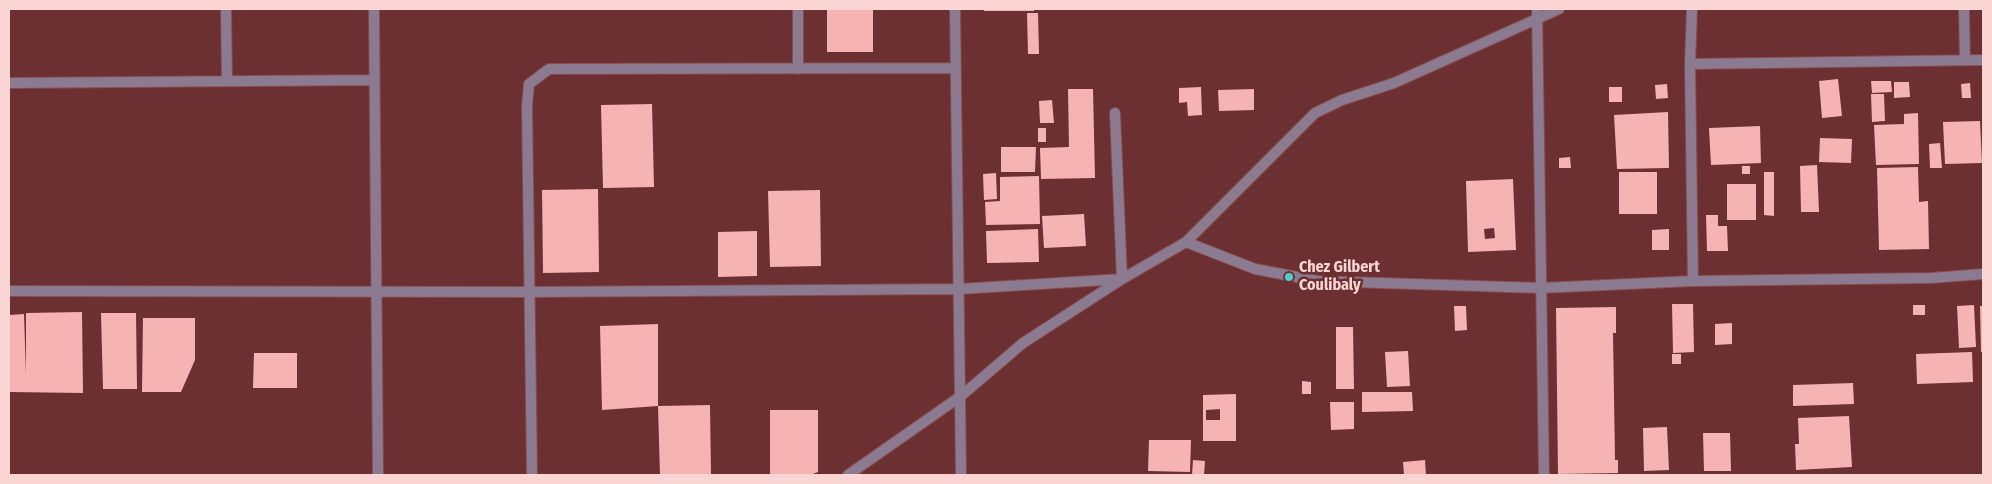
<!DOCTYPE html>
<style>
body{margin:0}
#map{position:relative;width:1992px;height:484px;overflow:hidden;background:#6c2f32;font-family:"Fira Sans Condensed",sans-serif}
canvas{display:block}
.frame{position:absolute;inset:0;border:10px solid #fbd4d4;pointer-events:none}
</style>
<div id="map">
<canvas width="1992" height="484"></canvas>
<div class="frame"></div>
</div>
<script>
const ctx = document.querySelector('canvas').getContext('2d');
ctx.lineJoin = 'round';
function fill(path, color) {
  ctx.fillStyle = color;
  ctx.fill(path, 'evenodd');
}
function shape(rows) {
  const path = new Path2D();
  for (const r of rows) {
    path.moveTo(r[0], r[1]);
    for (let i = 2; i < r.length; i += 2) path.lineTo(r[i], r[i + 1]);
  }
  return path;
}
function trace(path, color, width, dash) {
  ctx.strokeStyle = color;
  ctx.lineWidth = width;
  ctx.lineCap = dash ? 'butt' : 'round';
  ctx.setLineDash(dash || []);
  ctx.stroke(path);
}
function drawText(font, color, halo, rows, align = 'center') {
  ctx.font = font + ' "Fira Sans Condensed",sans-serif';
  ctx.lineWidth = 5;
  ctx.setLineDash([]);
  ctx.textBaseline = 'middle';
  ctx.strokeStyle = halo;
  ctx.fillStyle = color;
  for (const [text, x, y, turn = 0] of rows) {
    ctx.save();
    ctx.translate(x, y);
    ctx.rotate((+turn || 0) * Math.PI / 180);
    ctx.textAlign = isNaN(turn) ? turn : align;
    if (halo) ctx.strokeText(text, 0, 0);
    ctx.fillText(text, 0, 0);
    ctx.restore();
  }
}
fill(shape([
 [827,9,873,9,873,52,827,52],
 [984,9,1034,9,1034,11,984,11],
 [1027,13,1038,13,1039,54,1028,54],
 [1838,79,1842,116,1822,118,1819,81],
 [1871,81,1891,81,1892,92,1872,93],
 [1894,82,1909,82,1910,97,1894,98],
 [1970,83,1971,98,1962,98,1961,84],
 [1667,84,1668,98,1656,99,1655,85],
 [1201,87,1202,115,1188,116,1187,102,1179,103,1179,88],
 [1609,87,1622,87,1622,102,1609,102],
 [1068,89,1093,89,1095,178,1041,179,1040,148,1069,147],
 [1254,89,1254,110,1219,111,1218,90],
 [1871,94,1884,94,1885,121,1872,122],
 [1052,100,1054,123,1040,123,1039,101],
 [652,104,654,187,603,188,601,105],
 [1668,112,1669,168,1617,169,1614,115],
 [1918,113,1919,164,1876,165,1874,125,1904,124,1904,114],
 [1980,121,1982,163,1945,164,1943,122],
 [1760,126,1761,163,1711,165,1709,128],
 [1038,128,1046,128,1046,142,1038,142],
 [1820,138,1852,139,1851,163,1819,162],
 [1940,143,1942,168,1930,168,1929,144],
 [1001,147,1036,147,1035,172,1001,172],
 [1570,157,1571,168,1559,168,1559,158],
 [1817,165,1819,212,1801,212,1800,166],
 [1742,166,1750,166,1750,174,1742,174],
 [1918,167,1919,202,1928,201,1929,249,1879,250,1877,168],
 [1619,172,1657,172,1657,214,1619,214],
 [1764,172,1774,172,1774,216,1764,215],
 [996,173,997,199,984,200,983,174],
 [1039,176,1040,224,986,225,985,202,1000,201,1000,177],
 [1513,179,1516,250,1468,252,1466,181],
 [1494,228,1495,238,1485,239,1484,229],
 [1727,184,1756,184,1756,220,1727,220],
 [598,189,599,272,543,273,542,190],
 [820,190,821,266,770,267,768,191],
 [1084,214,1086,246,1044,248,1042,216],
 [1706,215,1718,215,1718,226,1727,226,1728,251,1707,251],
 [1038,229,1039,262,987,263,986,231],
 [1669,229,1669,250,1652,250,1652,230],
 [757,231,757,276,718,277,718,232],
 [1672,304,1693,304,1694,352,1673,353],
 [1913,305,1925,305,1925,315,1913,315],
 [1974,305,1976,347,1959,348,1957,306],
 [1454,306,1466,306,1467,330,1455,331],
 [1980,306,1983,306,1983,352,1981,352],
 [1616,307,1616,333,1613,333,1615,460,1618,460,1618,473,1558,474,1556,308],
 [82,312,83,393,9,392,9,315,24,314,26,375,26,313],
 [101,313,136,313,137,389,103,389],
 [143,318,195,318,195,360,181,392,142,392],
 [1732,323,1732,344,1715,345,1715,324],
 [658,324,658,406,602,410,600,326],
 [1336,327,1353,327,1354,389,1336,389],
 [1408,351,1410,386,1387,387,1385,352],
 [1972,352,1973,382,1917,384,1916,354],
 [254,353,297,353,297,388,253,388],
 [1672,354,1681,354,1681,364,1672,364],
 [1302,381,1311,382,1311,394,1302,394],
 [1853,383,1854,404,1793,406,1793,385],
 [1362,392,1412,392,1413,411,1362,412],
 [1236,394,1236,441,1203,441,1203,395],
 [1220,409,1220,420,1206,420,1206,410],
 [1330,402,1354,402,1354,429,1331,430],
 [710,405,711,475,660,475,658,406],
 [770,410,818,410,818,472,810,475,770,475],
 [1849,416,1852,467,1796,470,1795,444,1799,444,1798,418],
 [1667,427,1669,470,1644,471,1643,428],
 [1703,433,1730,433,1731,471,1704,471],
 [1149,440,1191,440,1190,472,1148,471],
 [1193,460,1205,461,1204,475,1192,475],
 [1425,460,1426,475,1404,475,1403,462]
]), '#f6b3b3');
const minor = shape([
 [226,9,227,81],
 [374,9,378,475],
 [798,9,798,69],
 [955,9,961,475],
 [1537,9,1544,475],
 [1692,9,1690,64,1693,281],
 [1964,9,1965,60],
 [1690,64,1983,60],
 [9,83,374,80],
 [1186,242,1255,269,1318,281,1541,288,1693,281,1931,278,1983,274],
 [9,291,529,292,959,289,1122,279,1115,113],
 [532,475,527,106,529,84,549,69,956,68],
 [848,475,961,396,1023,343,1122,279,1186,242,1315,113,1342,100,1394,83,1559,9]
]);
trace(minor, '#864d4f', 12);
trace(minor, '#8b7a90', 10);
for (const [x, y, r, color] of [
 [1289,277,5,"#51ccd1"]
]) {
  const dot = new Path2D();
  dot.arc(x, y, r, 0, 2 * Math.PI);
  ctx.fillStyle = color;
  ctx.fill(dot);
  trace(dot, '#6c2f32', 2);
}
drawText('bold 16px', '#fbd4d4', '#6c2f32', [
 ["Chez Gilbert",1299,268],
 ["Coulibaly",1299,286]
], 'left');
</script>
